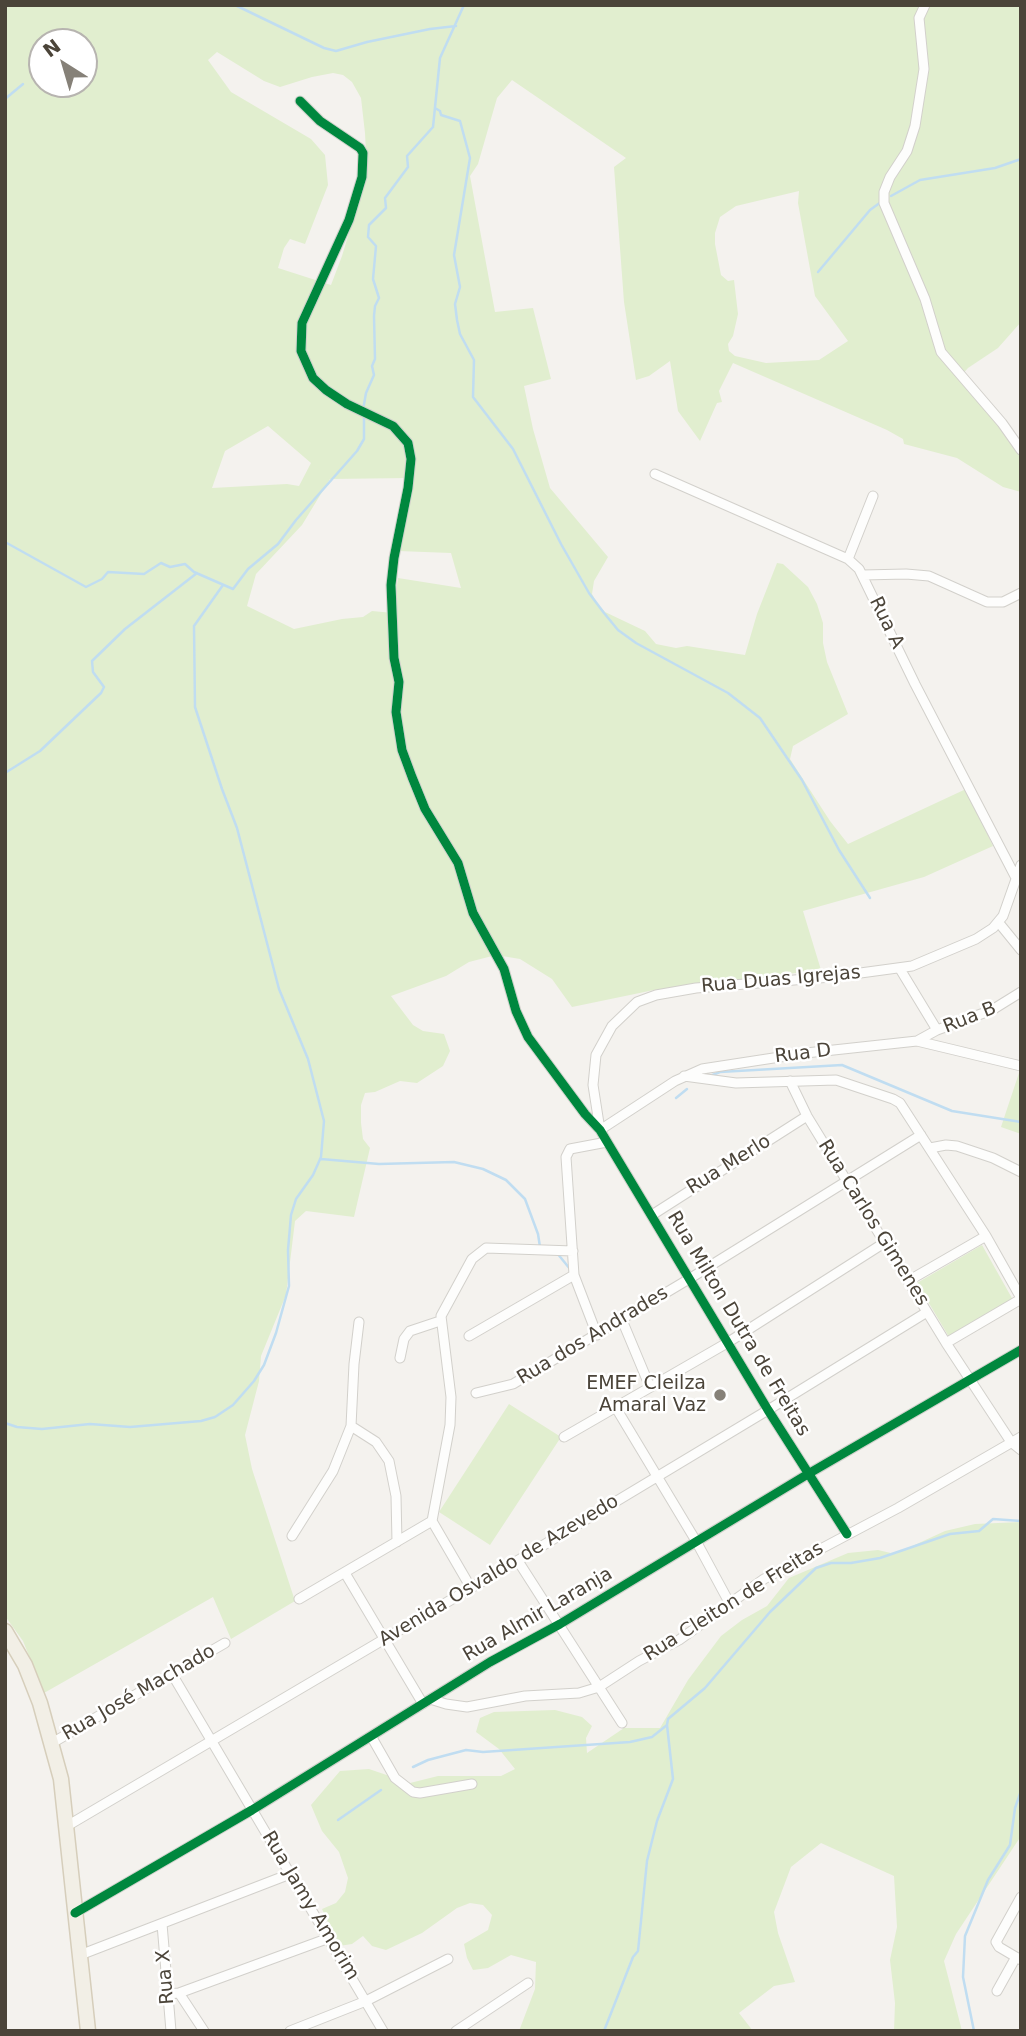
<!DOCTYPE html>
<meta charset="utf-8">
<style>
body{margin:0}
#map{position:relative;width:1026px;height:2036px;overflow:hidden;background:#f4f2ee;font-family:"DejaVu Sans",sans-serif}
canvas{display:block}
.frame{position:absolute;inset:0;border:7px solid #4b4439;pointer-events:none}
.north{position:absolute;left:28px;top:28px;width:70px;height:70px;box-sizing:border-box;background:#fff;border:2px solid #b7b4b0;border-radius:50%;rotate:323deg;font-size:19px;font-weight:700;line-height:28px;text-align:center;color:#4b4439}
.north::after{content:'';display:block;margin:auto;width:24px;height:32px;background:#868178;clip-path:polygon(50% 0,100% 100%,50% 72%,0 100%)}
</style>
<div id="map">
<canvas width="1026" height="2036"></canvas>
<div class="frame"></div>
<div class="north">N</div>
</div>
<script>
const ctx = document.querySelector('canvas').getContext('2d');
ctx.lineJoin = 'round';
function fill(path, color) {
  ctx.fillStyle = color;
  ctx.fill(path, 'evenodd');
}
function shape(rows) {
  const path = new Path2D();
  for (const r of rows) {
    path.moveTo(r[0], r[1]);
    for (let i = 2; i < r.length; i += 2) path.lineTo(r[i], r[i + 1]);
  }
  return path;
}
function trace(path, color, width, dash) {
  ctx.strokeStyle = color;
  ctx.lineWidth = width;
  ctx.lineCap = dash ? 'butt' : 'round';
  ctx.setLineDash(dash || []);
  ctx.stroke(path);
}
function drawText(font, color, halo, rows, align = 'center') {
  ctx.font = font + ' "DejaVu Sans",sans-serif';
  ctx.lineWidth = 5;
  ctx.setLineDash([]);
  ctx.textBaseline = 'middle';
  ctx.strokeStyle = halo;
  ctx.fillStyle = color;
  for (const [text, x, y, turn = 0] of rows) {
    ctx.save();
    ctx.translate(x, y);
    ctx.rotate((+turn || 0) * Math.PI / 180);
    ctx.textAlign = isNaN(turn) ? turn : align;
    if (halo) ctx.strokeText(text, 0, 0);
    ctx.fillText(text, 0, 0);
    ctx.restore();
  }
}
fill(shape([
 [5,5,1021,5,1021,322,998,348,968,368,959,378,997,420,1021,455,1021,492,1003,487,957,458,904,444,903,439,887,430,733,363,719,391,722,402,717,403,700,441,678,411,670,361,649,376,636,380,624,302,614,167,626,158,512,80,497,98,478,164,470,176,495,312,533,308,551,379,524,386,533,429,550,488,608,557,594,581,592,594,597,603,605,612,645,631,656,644,676,648,687,646,745,655,757,614,777,563,783,564,808,587,817,604,823,623,823,643,827,662,848,714,793,746,790,759,830,821,848,844,966,789,993,846,924,877,803,911,821,970,654,990,572,1007,552,979,520,959,496,955,469,962,446,976,391,996,413,1025,423,1031,444,1034,450,1051,443,1066,417,1083,400,1081,375,1092,365,1093,361,1105,361,1123,363,1139,370,1148,354,1217,306,1211,295,1221,286,1295,261,1356,259,1381,245,1435,252,1469,295,1601,231,1639,213,1597,44,1693,23,1641,5,1616],
 [42,42,84,42,84,84,42,84],
 [217,52,264,81,280,87,312,77,333,73,343,75,352,82,361,98,365,133,367,173,342,256,331,285,278,268,284,248,290,239,305,244,328,185,325,155,311,139,231,92,208,60],
 [799,191,798,203,815,296,848,341,819,360,766,363,735,356,729,351,728,344,733,336,738,314,734,280,728,281,721,275,715,244,715,233,720,217,736,206],
 [268,426,311,463,299,486,287,484,212,488,225,451],
 [409,478,398,551,451,553,461,588,398,578,393,613,372,611,363,617,342,619,294,629,247,606,256,574,302,525,330,479],
 [1019,1073,1021,1074,1021,1134,1001,1127],
 [982,1245,1013,1300,949,1337,917,1283],
 [509,1404,561,1437,490,1545,439,1512],
 [1021,1522,1021,1836,956,1934,944,1961,962,2031,894,2031,895,2003,890,1960,897,1927,894,1876,821,1843,791,1867,774,1912,778,1933,795,1982,774,1986,739,2013,753,2031,519,2031,535,1989,536,1962,511,1955,488,1968,473,1970,467,1958,464,1944,488,1930,492,1915,483,1905,470,1903,457,1908,422,1933,386,1950,372,1946,363,1936,352,1944,339,1946,322,1909,336,1903,345,1892,348,1878,339,1852,322,1831,311,1805,340,1771,369,1769,410,1783,438,1776,501,1776,515,1769,499,1749,476,1732,480,1718,494,1712,555,1710,582,1717,592,1726,586,1738,587,1753,624,1728,660,1728,688,1680,721,1636,742,1620,767,1606,789,1578,848,1553,878,1550,895,1554,945,1531,975,1524]
]), '#e1eecf');
trace(shape([
 [235,5,324,48,336,51,367,42,430,29,456,26],
 [5,99,23,84],
 [435,108,440,111,441,115,460,121,470,158,454,255,460,287,455,304,457,320,460,334,474,360,473,397,513,449,561,544,589,593,604,613,618,630,636,643,728,693,760,718,802,780,839,850,870,898],
 [891,196,920,180,995,168,1021,159],
 [818,272,870,210,881,202],
 [363,410,366,393,374,375,372,366,375,359,374,316,375,306,379,298,373,279,376,246,368,237,369,225,386,208,385,198,408,167,407,156,433,127,440,58,464,5],
 [5,542,86,587,102,579,108,572,144,574,161,563,170,567,185,564,194,572,233,589,248,569,278,544,296,520,357,451,364,439,364,418],
 [5,773,40,751,101,693,104,687,93,672,92,661,125,629,197,573],
 [710,1076,720,1072,842,1065,952,1111,1021,1122],
 [676,1098,687,1089],
 [321,1159,379,1164,454,1162,483,1169,506,1180,525,1199,538,1234,540,1247],
 [557,1253,570,1269],
 [5,1423,17,1427,42,1429,90,1424,130,1427,201,1421,215,1417,233,1405,254,1381,264,1365,276,1333,289,1286,288,1250,291,1215,296,1199,313,1175,321,1157,324,1121,308,1059,279,989,237,828,222,789,195,707,194,626,223,585],
 [413,1767,428,1760,466,1750,483,1752,630,1742,652,1737,667,1725,668,1719,705,1688,770,1612,816,1568,831,1563,851,1563,880,1558,950,1534,979,1531,993,1519,1021,1521],
 [338,1820,381,1790],
 [604,2031,633,1957,638,1951,647,1861,657,1821,673,1779,667,1725],
 [974,2031,963,1977,965,1936,988,1880,1010,1845,1015,1808,1021,1791]
]), '#c0ddf1', 2.5);
const minor = shape([
 [925,5,919,18,924,69,915,126,907,151,890,177,884,192,884,203,925,299,941,352,1002,423,1021,450],
 [300,101,320,121,360,148,363,153,362,177,349,220,302,323,301,351,313,378,326,390,347,404,393,426,408,443,411,459,408,488,394,558,391,585,394,658,399,682,396,712,402,750,412,777,425,809,458,863,473,913,504,969,516,1011,528,1037,585,1114,600,1130,768,1410,847,1534],
 [655,474,848,559,859,569,915,684,1016,878],
 [848,559,873,496],
 [863,575,906,574,929,576,987,602,1003,602,1021,593],
 [999,923,1021,950],
 [900,969,937,1030],
 [917,1041,937,1030,992,1010,1021,992],
 [684,1076,736,1083,836,1080,893,1099,900,1103,986,1236,1021,1298],
 [790,1081,807,1116,946,1343,1011,1442,1021,1450],
 [600,1130,593,1085,596,1055,612,1026,637,1002,656,995,696,988,831,977,912,966,976,939,993,928,1003,916,1021,865],
 [600,1130,675,1081,702,1069,806,1053,917,1041,1021,1066],
 [930,1148,946,1145,957,1146,993,1158,1021,1172],
 [652,1215,807,1116],
 [908,1281,986,1236],
 [622,1320,650,1387],
 [597,1335,574,1275,566,1157,570,1149,607,1142],
 [469,1336,574,1275],
 [946,1343,1021,1299],
 [400,1358,404,1339,410,1331,440,1321],
 [476,1393,513,1384,689,1279,921,1135],
 [616,1408,696,1541,730,1604],
 [351,1426,376,1442,389,1461,396,1496,397,1542],
 [564,1437,727,1343,884,1243],
 [292,1536,333,1471,351,1426,354,1364,359,1322],
 [518,1561,622,1723],
 [345,1573,423,1704],
 [471,1588,432,1521,450,1425,451,1397,441,1316,472,1259,486,1248,573,1251],
 [299,1599,432,1521],
 [172,1674,383,2031],
 [430,1699,446,1704,467,1707,525,1696,579,1693,599,1687,639,1661,679,1640,764,1579,898,1508,1021,1437],
 [371,1736,395,1778,413,1792,420,1793,472,1784],
 [52,1743,225,1643],
 [67,1826,522,1558,768,1410,927,1312],
 [1021,1897,996,1942,999,1947,1021,1960],
 [75,1913,252,1810,490,1662,560,1624,808,1474,1021,1350],
 [162,1924,171,2031],
 [80,1955,290,1874],
 [997,1991,1016,1957],
 [179,1993,204,2031],
 [167,1994,179,1993,329,1938],
 [290,2031,366,2001,448,1959],
 [456,2031,528,1983]
]);
const primary = shape([
 [5,1631,25,1665,40,1703,61,1779,88,2031]
]);
trace(minor, '#d2d0cb', 11);
trace(primary, '#d6cebb', 17);
trace(minor, '#fdfdfc', 9);
trace(primary, '#f2efe6', 14);
trace(shape([
 [300,101,320,121,360,148,363,153,362,177,349,220,302,323,301,351,313,378,326,390,347,404,393,426,408,443,411,459,408,488,394,558,391,585,394,658,399,682,396,712,402,750,412,777,425,809,458,863,473,913,504,969,516,1011,528,1037,585,1114,600,1130,768,1410,847,1534],
 [75,1913,252,1810,490,1662,560,1624,808,1474,1021,1350]
]), '#00873e', 9);
for (const [x, y, r, color] of [
 [720,1395,7,"#868178"]
]) {
  const dot = new Path2D();
  dot.arc(x, y, r, 0, 2 * Math.PI);
  ctx.fillStyle = color;
  ctx.fill(dot);
  trace(dot, '#fff', 2.5);
}
drawText('19px', '#4b4439', '#fff', [
 ["Rua A",886,623,64],
 ["Rua Duas Igrejas",781,980,-5],
 ["Rua B",970,1018,-22],
 ["Rua D",803,1054,-7],
 ["Rua Merlo",729,1165,-32],
 ["Rua Carlos Gimenes",873,1223,58],
 ["Rua Milton Dutra de Freitas",738,1324,59],
 ["Rua dos Andrades",593,1336,-31],
 ["Avenida Osvaldo de Azevedo",499,1571,-31],
 ["Rua Cleiton de Freitas",734,1602,-32],
 ["Rua Almir Laranja",538,1615,-30],
 ["Rua José Machado",139,1693,-30],
 ["Rua Jamy Amorim",310,1906,59],
 ["Rua X",166,1977,-95]
]);
drawText('19px', '#4b4439', '#fff', [
 ["EMEF Cleilza",706,1384],
 ["Amaral Vaz",706,1406]
], 'right');
</script>
